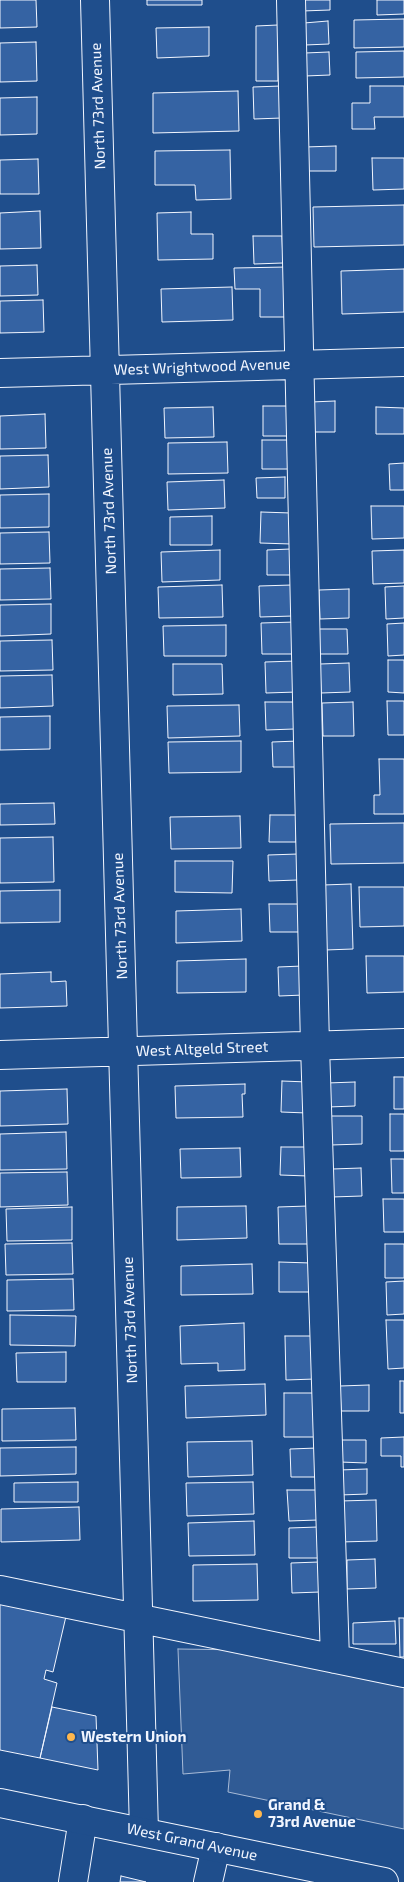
<!DOCTYPE html>
<style>
body{margin:0}
canvas{display:block;background:#1f4e8c}
</style>
<canvas width="404" height="1882"></canvas>
<script>
const ctx = document.querySelector('canvas').getContext('2d');
ctx.lineJoin = 'round';
function fill(path, color) {
  ctx.fillStyle = color;
  ctx.fill(path, 'evenodd');
}
function shape(rows) {
  const path = new Path2D();
  for (const r of rows) {
    path.moveTo(r[0], r[1]);
    for (let i = 2; i < r.length; i += 2) path.lineTo(r[i], r[i + 1]);
  }
  return path;
}
function trace(path, color, width, dash) {
  ctx.strokeStyle = color;
  ctx.lineWidth = width;
  ctx.lineCap = dash ? 'butt' : 'round';
  ctx.setLineDash(dash || []);
  ctx.stroke(path);
}
function drawText(font, color, halo, rows, align = 'center') {
  ctx.font = font + ' "Exo 2",sans-serif';
  ctx.lineWidth = 4;
  ctx.setLineDash([]);
  ctx.textBaseline = 'middle';
  ctx.strokeStyle = halo;
  ctx.fillStyle = color;
  for (const [text, x, y, turn = 0] of rows) {
    ctx.save();
    ctx.translate(x, y);
    ctx.rotate((+turn || 0) * Math.PI / 180);
    ctx.textAlign = isNaN(turn) ? turn : align;
    if (halo) ctx.strokeText(text, 0, 0);
    ctx.fillText(text, 0, 0);
    ctx.restore();
  }
}
const parking = shape([
 [178,1649,246,1650,404,1683,404,1829,228,1792,230,1770,183,1774,178,1649]
]);
fill(parking, '#305b95');
trace(parking, '#a8bbd7', 1);
const building = shape([
 [0,0,36,0,37,27,0,28,0,0],
 [147,0,202,0,202,5,147,5,147,0],
 [302,0,330,0,330,10,302,11,302,0],
 [377,0,404,0,404,14,377,15,377,0],
 [404,19,404,47,354,48,354,20,404,19],
 [328,21,329,44,305,45,304,23,328,21],
 [278,25,278,81,256,81,256,26,278,25],
 [209,27,209,56,157,58,156,28,209,27],
 [36,42,37,81,0,82,0,43,36,42],
 [404,51,404,77,356,78,356,52,404,51],
 [329,52,330,75,305,76,305,53,329,52],
 [281,86,282,118,254,119,253,87,281,86],
 [370,86,404,86,404,117,374,117,375,129,352,129,352,103,370,103,370,86],
 [238,91,239,131,153,133,153,93,238,91],
 [37,97,37,134,0,135,0,98,37,97],
 [336,146,336,171,306,171,305,147,336,146],
 [230,150,231,199,196,200,195,185,155,185,155,151,230,150],
 [372,158,404,158,404,189,373,190,372,158],
 [38,159,39,194,0,194,0,160,38,159],
 [404,205,404,245,314,247,313,207,404,205],
 [40,211,41,248,0,249,0,213,40,211],
 [191,212,191,234,213,234,213,259,158,260,157,213,191,212],
 [253,236,282,236,283,263,254,264,253,236],
 [37,265,38,295,0,296,0,266,37,265],
 [287,267,287,317,260,317,260,289,235,289,234,268,287,267],
 [404,269,404,312,342,314,341,271,404,269],
 [232,287,233,320,162,322,161,289,232,287],
 [43,300,44,332,0,333,0,301,43,300],
 [335,401,335,432,311,432,311,402,335,401],
 [263,406,290,406,290,436,263,436,263,406],
 [213,407,214,437,165,438,164,408,213,407],
 [376,407,404,408,404,434,376,434,376,407],
 [45,414,46,448,0,449,0,416,45,414],
 [262,440,290,440,290,469,262,469,262,440],
 [227,442,228,473,168,474,168,443,227,442],
 [48,455,49,487,0,489,0,456,48,455],
 [404,463,404,490,390,490,389,464,404,463],
 [285,477,285,498,257,498,256,478,285,477],
 [224,480,225,508,168,510,167,482,224,480],
 [49,494,49,527,0,528,0,495,49,494],
 [371,506,404,506,404,538,372,539,371,506],
 [261,512,291,513,291,544,260,543,261,512],
 [212,516,212,545,170,545,170,517,212,516],
 [49,532,50,563,0,564,0,533,49,532],
 [291,549,292,575,267,575,267,550,291,549],
 [220,550,220,580,162,582,161,552,220,550],
 [404,550,404,583,373,584,372,551,404,550],
 [50,568,51,599,0,600,0,569,50,568],
 [222,585,223,617,159,618,158,587,222,585],
 [292,585,293,616,260,617,259,586,292,585],
 [404,586,404,618,386,619,385,587,404,586],
 [349,589,349,618,320,619,319,590,349,589],
 [51,604,51,634,0,636,0,605,51,604],
 [295,622,296,654,262,654,261,623,295,622],
 [404,623,404,655,388,656,387,624,404,623],
 [226,625,226,656,164,656,163,626,226,625],
 [318,629,347,629,348,654,319,654,318,629],
 [52,640,53,670,0,671,0,641,52,640],
 [388,660,404,660,404,693,388,692,388,660],
 [296,661,297,692,266,693,265,662,296,661],
 [349,663,350,692,321,693,320,664,349,663],
 [173,664,222,664,223,694,173,695,173,664],
 [52,675,53,706,0,708,0,676,52,675],
 [387,701,404,701,404,735,388,735,387,701],
 [265,702,294,702,294,729,266,730,265,702],
 [353,702,354,736,323,736,322,703,353,702],
 [239,705,240,736,168,738,167,706,239,705],
 [50,716,50,749,0,750,0,717,50,716],
 [241,741,241,772,169,773,168,742,241,741],
 [298,741,298,767,273,767,272,742,298,741],
 [379,759,404,759,404,814,374,814,374,795,380,795,379,759],
 [54,803,55,824,0,825,0,804,54,803],
 [270,815,297,815,296,842,269,842,270,815],
 [240,816,241,848,171,849,170,817,240,816],
 [404,823,404,863,331,864,330,824,404,823],
 [53,837,54,882,0,883,0,838,53,837],
 [298,854,298,880,269,881,268,855,298,854],
 [175,861,233,861,232,893,175,892,175,861],
 [351,884,353,949,325,950,323,885,351,884],
 [359,887,404,887,404,926,360,927,359,887],
 [60,890,60,922,0,923,0,891,60,890],
 [269,904,300,904,300,932,270,932,269,904],
 [241,909,242,941,176,943,176,911,241,909],
 [366,956,404,956,404,992,367,993,366,956],
 [246,959,246,992,177,993,177,961,246,959],
 [303,966,304,995,279,996,278,967,303,966],
 [51,972,51,982,66,981,67,1006,0,1008,0,974,51,972],
 [394,1077,404,1077,404,1109,394,1109,394,1077],
 [282,1081,308,1082,307,1113,281,1112,282,1081],
 [355,1082,355,1106,328,1107,327,1083,355,1082],
 [245,1084,245,1094,242,1094,243,1117,176,1118,175,1086,245,1084],
 [67,1089,68,1124,0,1126,0,1091,67,1089],
 [390,1114,404,1114,404,1151,390,1151,390,1114],
 [331,1116,362,1116,362,1144,331,1145,331,1116],
 [66,1132,67,1169,0,1170,0,1134,66,1132],
 [281,1147,309,1147,308,1176,280,1175,281,1147],
 [240,1148,241,1177,181,1178,180,1149,240,1148],
 [391,1159,404,1159,404,1193,392,1193,391,1159],
 [361,1168,362,1196,332,1197,332,1169,361,1168],
 [67,1172,68,1205,0,1207,0,1173,67,1172],
 [383,1199,404,1199,404,1232,384,1232,383,1199],
 [246,1206,247,1238,177,1240,177,1207,246,1206],
 [308,1206,309,1244,279,1244,278,1207,308,1206],
 [72,1207,72,1240,7,1241,6,1209,72,1207],
 [72,1243,73,1274,6,1275,5,1244,72,1243],
 [385,1244,404,1244,404,1278,385,1278,385,1244],
 [279,1262,311,1263,310,1292,279,1292,279,1262],
 [252,1264,253,1294,181,1295,181,1266,252,1264],
 [73,1279,74,1310,7,1311,7,1280,73,1279],
 [404,1281,404,1314,387,1315,386,1282,404,1281],
 [10,1315,76,1316,75,1346,10,1345,10,1315],
 [386,1320,404,1320,404,1368,388,1369,386,1320],
 [244,1323,245,1370,218,1371,218,1363,181,1364,180,1326,244,1323],
 [285,1336,313,1336,315,1379,286,1380,285,1336],
 [66,1352,66,1382,17,1382,16,1353,66,1352],
 [400,1381,404,1381,404,1413,400,1413,400,1381],
 [265,1384,266,1415,186,1418,185,1386,265,1384],
 [369,1385,369,1411,341,1411,340,1386,369,1385],
 [284,1393,314,1393,315,1437,284,1437,284,1393],
 [75,1408,76,1440,2,1441,2,1409,75,1408],
 [404,1437,404,1467,401,1467,401,1456,381,1456,381,1438,404,1437],
 [341,1440,366,1440,366,1463,340,1462,341,1440],
 [252,1441,253,1475,188,1477,187,1442,252,1441],
 [76,1447,76,1474,0,1476,0,1448,76,1447],
 [317,1448,318,1477,291,1477,290,1449,317,1448],
 [367,1469,367,1494,340,1495,339,1470,367,1469],
 [78,1482,78,1502,14,1502,14,1483,78,1482],
 [253,1482,254,1514,187,1516,186,1483,253,1482],
 [287,1490,317,1490,318,1520,289,1521,287,1490],
 [376,1500,377,1541,340,1542,340,1501,376,1500],
 [79,1507,80,1540,1,1542,1,1509,79,1507],
 [254,1521,255,1555,189,1556,188,1523,254,1521],
 [318,1527,319,1558,289,1558,289,1528,318,1527],
 [375,1559,376,1588,347,1589,347,1560,375,1559],
 [319,1562,320,1592,292,1593,291,1563,319,1562],
 [257,1564,258,1600,193,1601,193,1565,257,1564],
 [0,1598,67,1612,53,1672,46,1670,44,1679,57,1683,40,1758,0,1750,0,1598],
 [399,1618,404,1618,404,1657,400,1657,399,1618],
 [395,1621,396,1644,353,1644,353,1623,395,1621],
 [52,1707,96,1716,98,1770,40,1758,52,1707],
 [121,1876,146,1882,120,1882,121,1876]
]);
fill(building, '#3563a3');
trace(building, '#f2f6ff', 1);
const minor = shape([
 [95,0,144,1831],
 [291,0,315,1046,335,1659],
 [0,373,404,362],
 [0,1055,404,1043],
 [0,1590,404,1673],
 [73,1882,83,1819],
 [208,1882,216,1847]
]);
const major = shape([
 [0,1803,384,1882]
]);
trace(minor, '#f2f6ff', 30);
trace(major, '#f2f6ff', 30);
trace(minor, '#1f4e8c', 28);
trace(major, '#1f4e8c', 28);
for (const [x, y, r, color] of [
 [71,1737,5,"#ffb74d"],
 [258,1814,5,"#ffb74d"]
]) {
  const dot = new Path2D();
  dot.arc(x, y, r, 0, 2 * Math.PI);
  ctx.fillStyle = color;
  ctx.fill(dot);
  trace(dot, '#1f4e8c', 2);
}
drawText('15px', '#f2f6ff', '#1f4e8c', [
 ["North 73rd Avenue",98,106,-92],
 ["West Wrightwood Avenue",202,367,-2],
 ["North 73rd Avenue",109,511,-92],
 ["North 73rd Avenue",120,916,-92],
 ["West Altgeld Street",202,1049,-2],
 ["North 73rd Avenue",130,1320,-92],
 ["West Grand Avenue",192,1842,12]
]);
drawText('bold 15px', '#f2f6ff', '#1f4e8c', [
 ["Western Union",81,1737],
 ["Grand &",268,1805],
 ["73rd Avenue",268,1822]
], 'left');
</script>
